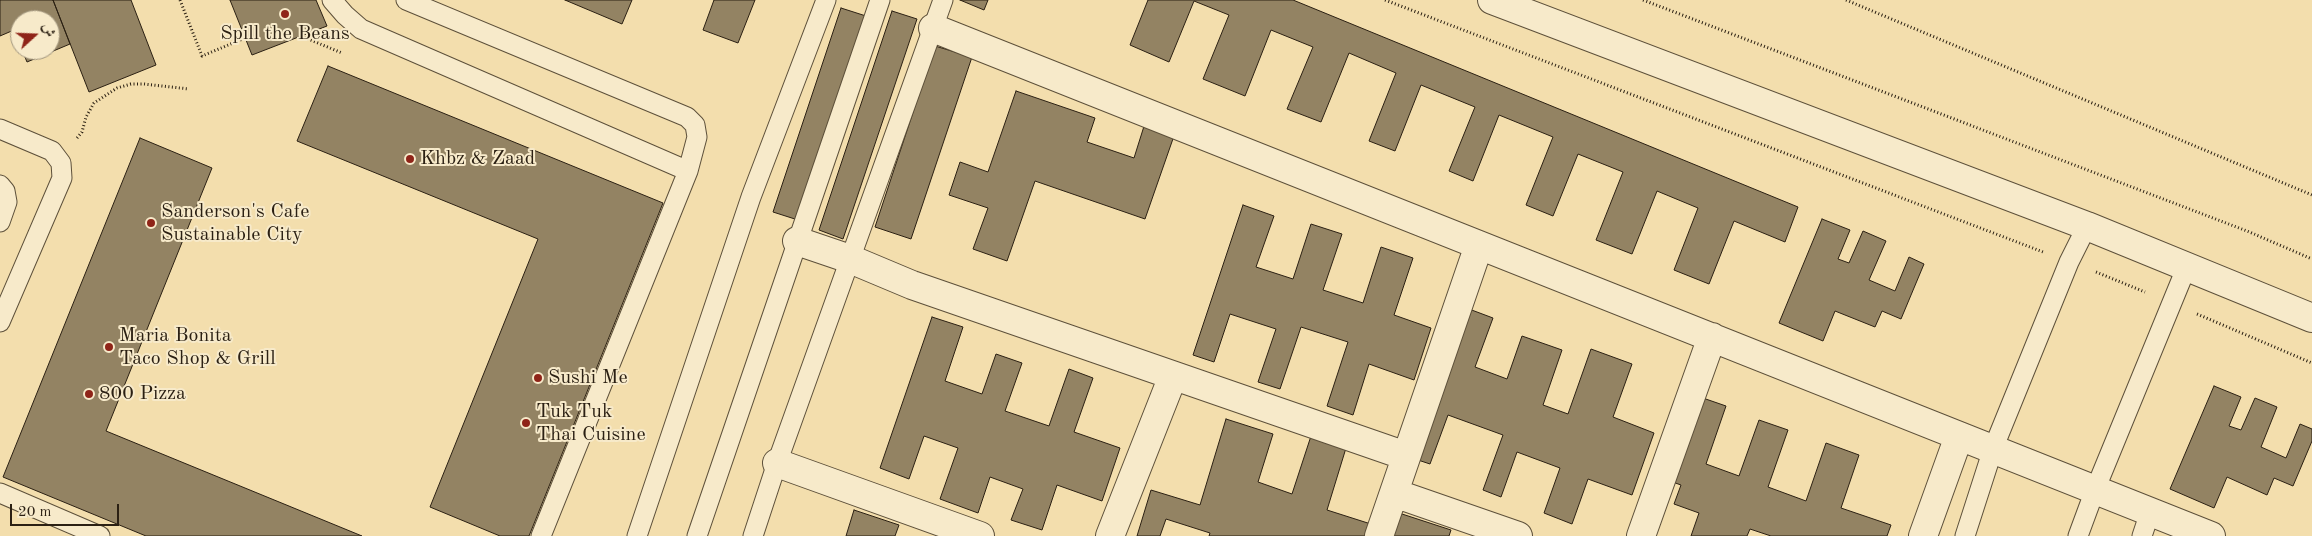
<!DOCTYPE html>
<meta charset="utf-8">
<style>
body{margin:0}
#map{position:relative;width:2312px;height:536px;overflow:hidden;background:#f3dead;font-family:"Old Standard TT",Amiri,serif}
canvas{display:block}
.north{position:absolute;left:10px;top:10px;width:50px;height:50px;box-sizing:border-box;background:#f7eaca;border:1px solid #a59981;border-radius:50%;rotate:70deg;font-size:14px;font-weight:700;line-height:20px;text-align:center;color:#2b2013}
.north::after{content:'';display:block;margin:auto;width:18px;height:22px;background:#8f2418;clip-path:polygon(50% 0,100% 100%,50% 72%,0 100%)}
.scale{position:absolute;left:10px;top:504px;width:109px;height:22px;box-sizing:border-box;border:2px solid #2b2013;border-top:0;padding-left:6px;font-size:15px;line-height:18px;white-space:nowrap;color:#2b2013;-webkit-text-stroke:4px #f7eaca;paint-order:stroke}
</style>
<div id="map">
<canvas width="2312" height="536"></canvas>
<div class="north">ش</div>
<div class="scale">20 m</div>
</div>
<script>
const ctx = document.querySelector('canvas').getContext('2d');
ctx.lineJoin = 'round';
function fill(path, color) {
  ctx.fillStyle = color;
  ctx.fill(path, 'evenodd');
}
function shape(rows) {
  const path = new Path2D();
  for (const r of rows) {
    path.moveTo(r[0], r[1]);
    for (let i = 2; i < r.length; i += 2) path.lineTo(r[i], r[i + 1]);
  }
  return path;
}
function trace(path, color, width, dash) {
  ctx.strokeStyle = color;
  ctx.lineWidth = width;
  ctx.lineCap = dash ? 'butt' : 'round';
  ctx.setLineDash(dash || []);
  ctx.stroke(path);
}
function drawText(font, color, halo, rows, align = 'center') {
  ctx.font = font + ' "Old Standard TT",serif';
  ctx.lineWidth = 4;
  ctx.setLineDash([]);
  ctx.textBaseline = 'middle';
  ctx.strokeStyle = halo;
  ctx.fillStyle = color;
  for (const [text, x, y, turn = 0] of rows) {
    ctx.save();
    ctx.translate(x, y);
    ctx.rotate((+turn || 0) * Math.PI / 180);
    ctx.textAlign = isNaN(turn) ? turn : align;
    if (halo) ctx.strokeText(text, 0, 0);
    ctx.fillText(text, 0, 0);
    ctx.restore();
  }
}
const building = shape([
 [0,0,53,0,70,44,27,62,22,50,50,50,50,20,20,20,20,44,14,30,0,36,0,0],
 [53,0,131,0,156,65,89,92,53,0],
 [230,0,316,0,327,26,252,55,230,0],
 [565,0,632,0,622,24,565,0],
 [714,0,755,0,738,43,703,30,714,0],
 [960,0,988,0,984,10,960,0],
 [1148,0,1293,0,1798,207,1785,242,1734,221,1709,284,1674,270,1698,208,1657,191,1632,254,1596,240,1623,172,1578,154,1553,216,1526,205,1553,137,1499,115,1473,181,1449,171,1475,107,1421,85,1395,151,1369,141,1396,73,1349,53,1321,122,1287,109,1313,47,1271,30,1245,96,1203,79,1229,15,1194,1,1169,62,1130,45,1148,0],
 [841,8,866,16,798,220,773,212,841,8],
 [892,11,917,19,843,239,819,230,892,11],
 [935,46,972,57,911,239,875,227,935,46],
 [328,66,663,203,529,536,500,536,430,507,538,239,297,141,328,66],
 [1016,91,1095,118,1087,142,1134,158,1145,123,1175,133,1145,219,1035,181,1007,261,973,249,988,208,949,195,960,162,988,172,1016,91],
 [140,138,212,168,106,431,362,536,146,536,3,477,140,138],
 [1243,205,1274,216,1256,267,1293,279,1311,224,1342,234,1323,290,1363,303,1381,247,1413,258,1394,315,1431,328,1414,380,1369,364,1353,415,1327,406,1348,342,1301,327,1280,389,1258,382,1276,329,1230,314,1214,362,1193,355,1243,205],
 [1822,219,1850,230,1838,259,1849,263,1863,231,1886,241,1869,280,1895,291,1909,257,1924,264,1901,319,1882,311,1875,327,1835,311,1823,341,1779,323,1822,219],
 [1469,309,1493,318,1475,367,1507,379,1522,336,1562,350,1543,405,1568,414,1591,349,1632,364,1613,417,1654,433,1632,495,1588,479,1572,524,1544,513,1560,468,1517,452,1501,497,1483,490,1503,435,1448,415,1430,464,1415,459,1469,309],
 [932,317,963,327,945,381,982,394,996,354,1022,363,1005,411,1049,426,1069,369,1093,378,1074,432,1120,448,1102,501,1057,485,1042,530,1011,520,1023,489,990,477,978,513,940,499,958,448,924,436,909,479,880,468,932,317],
 [2214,386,2241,397,2229,426,2241,430,2255,398,2277,407,2261,447,2286,458,2300,424,2312,429,2312,441,2293,486,2274,478,2267,495,2227,477,2214,508,2170,489,2214,386],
 [1697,396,1726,406,1706,464,1739,476,1759,420,1788,430,1768,487,1806,501,1826,443,1859,455,1841,508,1891,525,1887,536,1771,536,1750,529,1747,536,1691,536,1699,513,1674,504,1681,485,1667,480,1697,396],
 [1226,419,1273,434,1258,482,1292,494,1311,436,1346,448,1327,510,1374,525,1370,536,1209,536,1210,533,1166,519,1160,536,1137,536,1151,490,1200,505,1226,419],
 [854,510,899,525,895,536,846,536,854,510],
 [1399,513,1451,530,1449,536,1392,536,1399,513]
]);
fill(building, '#938363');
trace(building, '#2b2013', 1);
const service = shape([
 [332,0,345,15,361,29,688,171],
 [406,0,687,117,695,125,697,137,688,171,541,536],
 [0,129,52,151,61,163,62,178,0,322],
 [0,185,5,191,7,202,0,222],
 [0,493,100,536],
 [637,536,751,197,826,0],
 [697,536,880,0],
 [753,536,777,463,943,0],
 [1965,536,1993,449,2069,262,2087,226],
 [2078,536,2095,490,2187,266],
 [2142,536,2150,512]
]);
const minor = shape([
 [1492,0,2087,226,2312,318],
 [933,28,2211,536],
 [797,241,850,259,912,285,1406,456],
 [777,463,980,536],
 [1394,493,1518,536],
 [1110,536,1173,376],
 [1379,536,1479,245],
 [1641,536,1712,337],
 [1923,536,1959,436]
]);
trace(service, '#5d503a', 21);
trace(minor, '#5d503a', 30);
trace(shape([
 [180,0,202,56,245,38],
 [1385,0,2043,252],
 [1643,0,2247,231,2312,259],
 [1846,0,2312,195],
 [301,36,342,53],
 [77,138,82,132,86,117,94,103,117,88,131,84,144,84,189,89],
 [2096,272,2145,292],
 [2197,314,2312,363]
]), '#2b2013', 3, [1, 2.5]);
trace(service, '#f7eaca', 19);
trace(minor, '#f7eaca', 28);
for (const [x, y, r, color] of [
 [285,14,5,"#8f2418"],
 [410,159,5,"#8f2418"],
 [151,223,5,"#8f2418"],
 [109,347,5,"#8f2418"],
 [538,378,5,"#8f2418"],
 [89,394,5,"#8f2418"],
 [526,423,5,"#8f2418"]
]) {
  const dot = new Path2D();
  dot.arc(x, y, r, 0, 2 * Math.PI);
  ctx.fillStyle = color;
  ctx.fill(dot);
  trace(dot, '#f7eaca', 2);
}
drawText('20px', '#2b2013', '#f7eaca', [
 ["Spill the Beans",285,34,"center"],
 ["Khbz & Zaad",420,159],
 ["Sanderson's Cafe",161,212],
 ["Sustainable City",161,235],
 ["Maria Bonita",119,336],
 ["Taco Shop & Grill",119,359],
 ["Sushi Me",548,378],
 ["800 Pizza",99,394],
 ["Tuk Tuk",536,412],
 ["Thai Cuisine",536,435]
], 'left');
</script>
